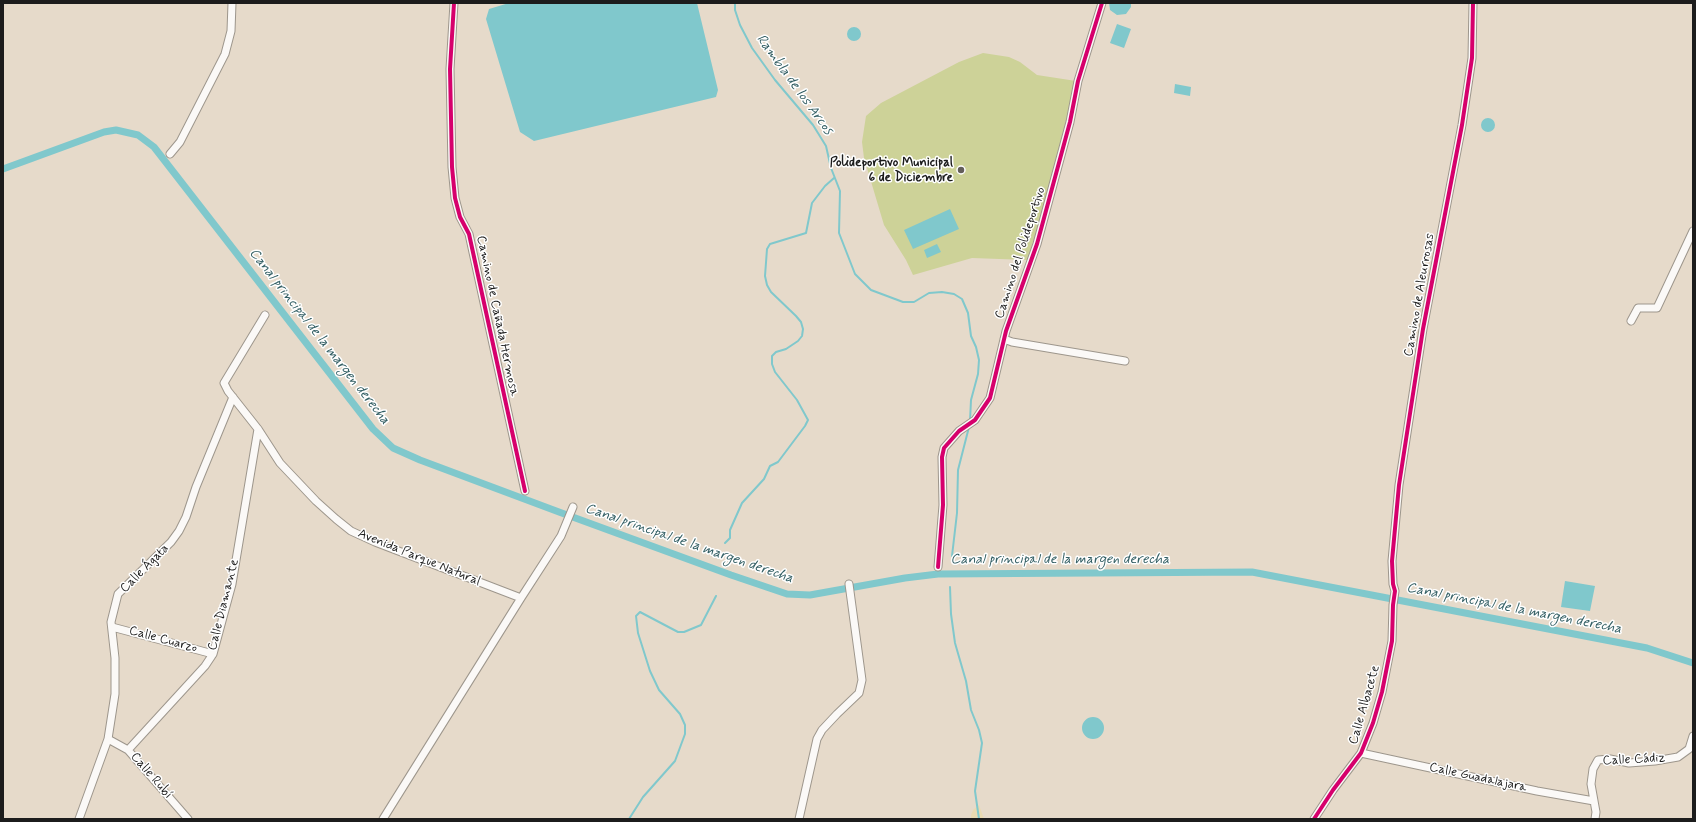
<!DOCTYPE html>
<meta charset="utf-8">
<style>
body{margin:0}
#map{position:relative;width:1696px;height:822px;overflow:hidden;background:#e6daca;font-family:Mynerve,sans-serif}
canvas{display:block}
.frame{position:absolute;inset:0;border:4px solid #1c1c1c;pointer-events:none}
</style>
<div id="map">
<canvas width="1696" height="822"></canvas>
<div class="frame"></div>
</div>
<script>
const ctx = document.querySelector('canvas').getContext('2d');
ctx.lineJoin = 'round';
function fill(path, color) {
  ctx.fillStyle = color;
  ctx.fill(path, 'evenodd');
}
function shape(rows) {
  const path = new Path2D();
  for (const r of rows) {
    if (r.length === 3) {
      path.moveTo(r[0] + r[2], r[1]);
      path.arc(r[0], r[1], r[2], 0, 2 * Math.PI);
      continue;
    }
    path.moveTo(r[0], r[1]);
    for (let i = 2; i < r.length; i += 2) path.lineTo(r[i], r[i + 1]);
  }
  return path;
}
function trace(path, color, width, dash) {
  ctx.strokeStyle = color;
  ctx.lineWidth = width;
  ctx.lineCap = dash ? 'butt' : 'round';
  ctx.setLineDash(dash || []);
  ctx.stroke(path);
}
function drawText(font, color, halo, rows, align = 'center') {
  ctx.font = font + ' Mynerve,sans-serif';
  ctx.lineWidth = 3;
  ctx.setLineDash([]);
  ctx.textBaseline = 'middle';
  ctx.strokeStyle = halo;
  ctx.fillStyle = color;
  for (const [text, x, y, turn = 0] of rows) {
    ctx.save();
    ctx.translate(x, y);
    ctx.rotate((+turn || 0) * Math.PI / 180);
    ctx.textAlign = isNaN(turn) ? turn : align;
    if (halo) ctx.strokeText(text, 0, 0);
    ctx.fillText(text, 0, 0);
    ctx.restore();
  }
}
fill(shape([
 [983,53,1009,57,1020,62,1037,75,1076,81,1041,219,1027,260,972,258,913,275,906,260,884,225,864,158,862,142,866,116,881,103,959,62]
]), '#cdd298');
fill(shape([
 [979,805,984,819,971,819,971,815,973,810]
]), '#eadab2');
fill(shape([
 [509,3,697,3,718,90,716,97,534,141,520,132,486,19,489,9],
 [1109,3,1131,3,1131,7,1126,14,1117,15,1110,10],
 [1117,24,1131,29,1124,48,1110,43],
 [854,34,7],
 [1175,84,1191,87,1190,96,1174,93],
 [1488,125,7],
 [950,209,959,229,913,249,904,230],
 [937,244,941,252,927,258,924,250],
 [1565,581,1595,586,1590,611,1561,607],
 [1093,728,11]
]), '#80c8cc');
trace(shape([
 [735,3,735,10,740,25,752,48,775,80,813,125,826,146,831,168,840,191,839,233,855,274,871,290,903,302,914,302,929,293,942,292,954,294,962,299,968,313,971,336,976,347,979,360,978,374,971,400,970,421],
 [725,543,730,538,730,530,742,503,764,479,770,466,778,462,805,426,808,420,797,400,775,372,772,364,772,356,776,352,786,349,798,341,802,336,803,329,801,322,796,316,771,292,767,285,765,276,767,249,770,244,806,233,812,203,825,186,834,178],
 [952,556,957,513,958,470,969,427],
 [950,587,951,614,955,643,966,681,971,710,979,730,982,743,975,791,979,819],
 [629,819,643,797,675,761,685,734,685,725,680,714,659,690,650,671,638,633,636,616,640,612,678,632,684,632,701,625,716,596]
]), '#80c8cc', 2);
trace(shape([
 [3,169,104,132,116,130,138,135,154,147,373,429,393,448,420,460,559,512,731,575,787,594,810,595,905,578,938,574,1252,572,1647,648,1693,663]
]), '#80c8cc', 7);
const minor = shape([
 [454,3,450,69,452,167,455,198,460,217,469,234,525,491],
 [170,154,180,142,225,54,231,31,232,3],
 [265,315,224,383,228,391,258,429,280,463,316,501,336,519,351,531,375,542,521,598],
 [1631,321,1638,308,1657,308,1693,231],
 [1004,339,1012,342,1125,361],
 [938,567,943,505,942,457,944,448,959,431,975,420,990,398,1006,331,1037,244,1070,122,1078,81,1102,3],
 [112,627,213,654],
 [108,739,128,750,188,819],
 [128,750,205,666,213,654,232,584,258,429],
 [1361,753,1537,791,1594,801],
 [79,819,108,739,115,694,115,658,111,622,118,594,171,542,179,531,186,517,196,487,233,397],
 [383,819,521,598,561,536,573,507],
 [799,819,817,739,822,730,837,714,859,693,862,680,849,584],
 [1314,819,1333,790,1361,753,1373,723,1382,692,1392,641,1393,605,1395,591,1393,584,1392,561,1399,485,1423,329,1462,125,1472,58,1473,3],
 [1595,819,1596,812,1591,784,1593,769,1598,760,1610,759,1629,763,1655,761,1678,757,1689,749,1693,736]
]);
trace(minor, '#9d968c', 9);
trace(minor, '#fbf9f7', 7);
trace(shape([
 [454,3,450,69,452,167,455,198,460,217,469,234,525,491],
 [938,567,943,505,942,457,944,448,959,431,975,420,990,398,1006,331,1037,244,1070,122,1078,81,1102,3],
 [1314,819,1333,790,1361,753,1373,723,1382,692,1392,641,1393,605,1395,591,1393,584,1392,561,1399,485,1423,329,1462,125,1472,58,1473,3]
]), '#d6006c', 4);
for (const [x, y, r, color] of [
 [961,170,4,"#635e59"]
]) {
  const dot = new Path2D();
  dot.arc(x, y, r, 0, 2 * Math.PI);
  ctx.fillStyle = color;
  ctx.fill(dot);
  trace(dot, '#fff', 1.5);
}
drawText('bold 13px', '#1c1c1c', '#fff', [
 ["Polideportivo Municipal",953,163],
 ["6 de Diciembre",953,178]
], 'right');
drawText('13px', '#1c1c1c', '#fff', [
 ["Camino del Polideportivo",1021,253,-72],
 ["Camino de Aleurrosas",1420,295,-80],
 ["Camino de Cañada Hermosa",497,316,78],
 ["Avenida Parque Natural",419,558,22],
 ["Calle Ágata",145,569,-45],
 ["Calle Diamante",224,605,-76],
 ["Calle Cuarzo",163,640,15],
 ["Calle Albacete",1365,705,-74],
 ["Calle Cádiz",1634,760,-3],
 ["Calle Rubí",151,776,49],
 ["Calle Guadalajara",1478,778,12]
]);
drawText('italic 14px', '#325e63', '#fff', [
 ["Rambla de los Arcos",794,85,54],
 ["Canal principal de la margen derecha",319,337,52],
 ["Canal principal de la margen derecha",689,544,19],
 ["Canal principal de la margen derecha",1060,560],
 ["Canal principal de la margen derecha",1514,609,11]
]);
</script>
